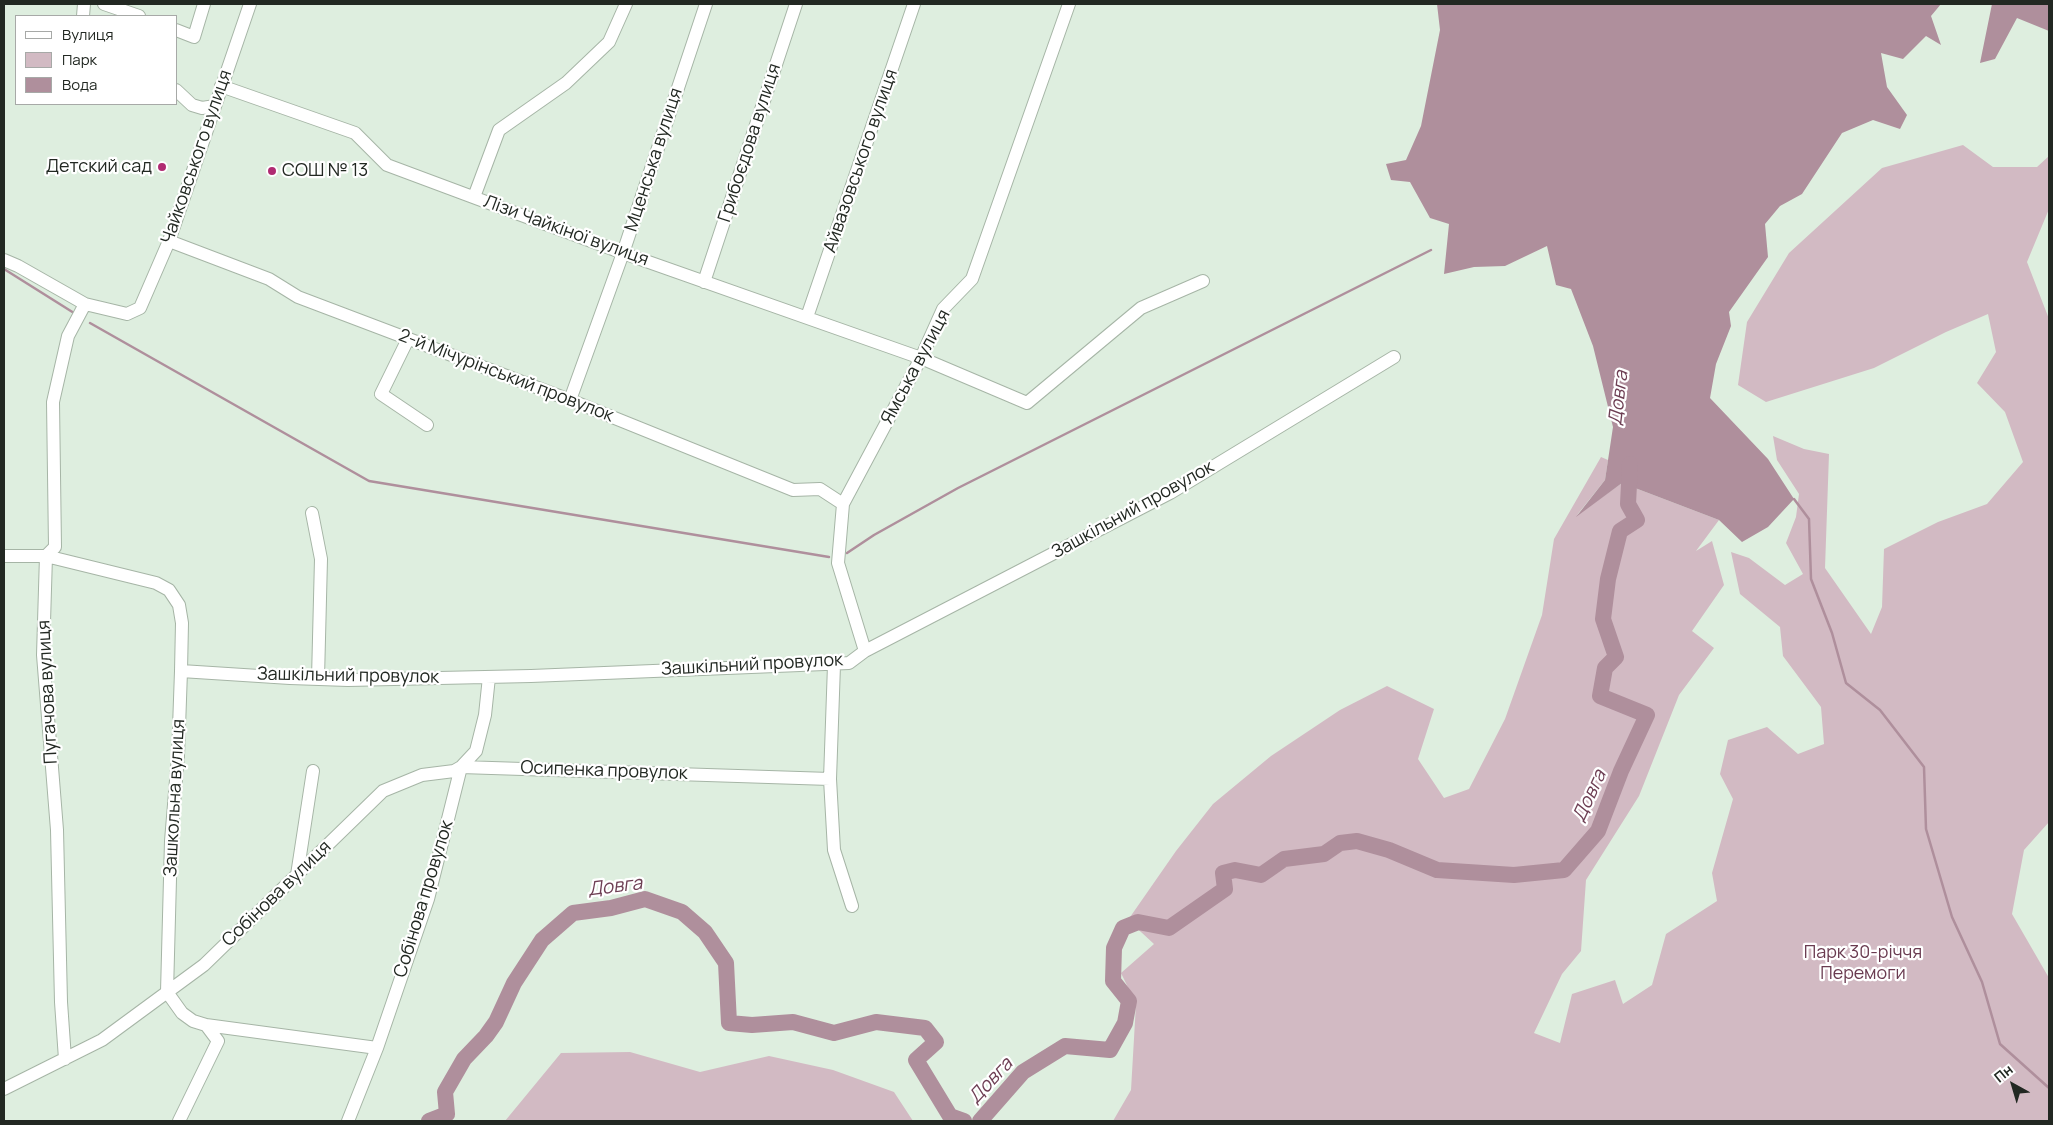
<!DOCTYPE html>
<meta charset="utf-8">
<style>
body{margin:0}
#map{position:relative;width:2053px;height:1125px;overflow:hidden;background:#deeedf;font-family:Manrope,sans-serif}
canvas{display:block}
.frame{position:absolute;inset:0;border:5px solid #222822;pointer-events:none}
.legend{position:absolute;left:15px;top:15px;width:162px;height:90px;box-sizing:border-box;background:#fff;border:1px solid #a7a9a7;margin:0;padding:6px 9px;list-style:none;font-size:15px;color:#222822}
.legend li{display:flex;align-items:center;gap:10px;height:25px}
.legend b{width:25px;border:1px solid #a7a9a7}
.north{position:absolute;left:1988px;top:1060px;width:50px;height:50px;-webkit-text-stroke:4px #fff;paint-order:stroke;rotate:321deg;font-size:14px;font-weight:700;line-height:20px;text-align:center;color:#222822}
.north::after{content:'';display:block;margin:auto;width:18px;height:22px;background:#222822;clip-path:polygon(50% 0,100% 100%,50% 72%,0 100%)}
</style>
<div id="map">
<canvas width="2053" height="1125"></canvas>
<div class="frame"></div>
<ul class="legend">
<li><b style="height:6px;background:#fff"></b>Вулиця</li>
<li><b style="height:14px;background:#d2bac3"></b>Парк</li>
<li><b style="height:14px;background:#af8f9c"></b>Вода</li>
</ul>
<div class="north">Пн</div>
</div>
<script>
const ctx = document.querySelector('canvas').getContext('2d');
ctx.lineJoin = 'round';
function fill(path, color) {
  ctx.fillStyle = color;
  ctx.fill(path, 'evenodd');
}
function shape(rows) {
  const path = new Path2D();
  for (const r of rows) {
    path.moveTo(r[0], r[1]);
    for (let i = 2; i < r.length; i += 2) path.lineTo(r[i], r[i + 1]);
  }
  return path;
}
function trace(path, color, width, dash) {
  ctx.strokeStyle = color;
  ctx.lineWidth = width;
  ctx.lineCap = dash ? 'butt' : 'round';
  ctx.setLineDash(dash || []);
  ctx.stroke(path);
}
function drawText(font, color, halo, rows, align = 'center') {
  ctx.font = font + ' Manrope,sans-serif';
  ctx.lineWidth = 4.5;
  ctx.setLineDash([]);
  ctx.textBaseline = 'middle';
  ctx.strokeStyle = halo;
  ctx.fillStyle = color;
  for (const [text, x, y, turn = 0] of rows) {
    ctx.save();
    ctx.translate(x, y);
    ctx.rotate((+turn || 0) * Math.PI / 180);
    ctx.textAlign = isNaN(turn) ? turn : align;
    if (halo) ctx.strokeText(text, 0, 0);
    ctx.fillText(text, 0, 0);
    ctx.restore();
  }
}
fill(shape([
 [1963,145,1993,167,2037,167,2049,156,2049,209,2027,262,2049,319,2049,822,2024,850,2012,914,2049,978,2049,1121,1113,1121,1131,1090,1136,1004,1121,973,1154,944,1128,920,1176,851,1213,804,1271,756,1340,710,1387,686,1434,709,1418,759,1444,798,1469,789,1505,719,1542,615,1554,539,1601,457,1608,460,1605,480,1577,515,1622,483,1719,520,1696,551,1712,541,1724,585,1692,631,1714,648,1679,695,1639,796,1586,880,1581,951,1562,974,1534,1033,1560,1043,1572,994,1615,980,1623,1004,1652,985,1666,934,1717,901,1712,873,1733,799,1720,774,1728,740,1767,727,1798,754,1824,744,1821,707,1783,656,1780,627,1740,594,1731,552,1749,558,1785,585,1803,574,1786,543,1796,517,1799,494,1777,460,1773,436,1804,449,1829,454,1825,568,1871,634,1882,607,1884,549,1938,522,1987,504,2023,462,2005,412,1977,383,1996,352,1988,314,1946,332,1874,368,1766,402,1738,385,1747,322,1789,253,1882,168],
 [630,1052,700,1072,769,1056,833,1070,894,1092,913,1121,505,1121,561,1053]
]), '#d2bac3');
fill(shape([
 [1437,4,1941,4,1931,16,1941,45,1926,36,1903,59,1881,53,1887,87,1907,115,1900,129,1873,120,1842,133,1802,194,1780,206,1765,224,1768,257,1729,312,1731,326,1716,364,1710,398,1768,459,1794,499,1768,527,1742,542,1719,520,1622,483,1576,517,1605,480,1613,427,1593,346,1571,289,1556,285,1547,246,1505,266,1474,267,1444,274,1449,224,1430,218,1410,182,1391,180,1386,164,1406,160,1421,126,1440,30],
 [1992,4,2049,4,2049,31,2017,18,1995,59,1980,63]
]), '#af8f9c');
trace(shape([
 [4,269,74,313],
 [90,323,369,481,829,557],
 [1794,499,1809,519,1811,579,1832,633,1846,683,1880,710,1924,767,1926,829,1952,917,1982,982,2000,1044,2049,1088],
 [847,553,874,535,958,488,1431,250]
]), '#af8f9c', 2.5);
trace(shape([
 [429,1121,447,1114,445,1092,464,1059,486,1036,496,1022,514,983,542,940,573,913,611,908,645,899,682,912,705,932,726,963,729,1023,752,1025,793,1022,834,1033,876,1022,925,1028,936,1042,916,1060,950,1116,964,1121],
 [980,1121,1023,1072,1065,1046,1110,1050,1125,1023,1129,1001,1113,981,1114,948,1123,928,1138,922,1169,928,1225,889,1223,873,1235,870,1261,875,1284,859,1324,854,1340,843,1357,841,1389,850,1437,870,1514,875,1564,870,1598,831,1621,771,1647,715,1600,696,1605,668,1616,657,1603,619,1608,579,1620,531,1637,520,1628,504,1630,464]
]), '#af8f9c', 16);
const minor = shape([
 [104,4,139,16],
 [83,16,84,4],
 [176,30,194,37,204,4],
 [221,86,355,133,387,165,623,253,921,358,1027,403,1141,308,1203,281],
 [176,90,192,105,202,108,215,106],
 [474,197,499,130,566,83,609,42,626,4],
 [169,241,269,279,298,297,570,400,793,490,820,489,843,504],
 [4,260,18,266,85,304,127,314,140,308,169,241,250,4],
 [704,282,796,4],
 [807,317,914,4],
 [408,339,381,394,427,425],
 [570,400,623,253,706,4],
 [312,513,321,559,318,678],
 [4,556,46,556,156,583,169,590,179,605,182,623,181,671,178,756,171,841,167,992,182,1013,193,1021,206,1025,377,1048],
 [865,651,838,563,843,504,921,358,943,309,972,279,1069,4],
 [834,665,830,779,834,850,852,906],
 [181,671,290,678,348,680,531,676,849,663,865,651,1170,493,1394,357],
 [297,875,313,771],
 [65,1059,61,1002,57,830,43,655,46,556,55,547,53,402,68,336,85,304],
 [4,1089,102,1040,204,965,383,791,422,775,454,771,461,767,830,779],
 [179,1121,218,1041,206,1025],
 [348,1121,377,1048,428,899,461,767,476,751,485,715,489,677]
]);
trace(minor, '#a6b5a6', 14);
trace(minor, '#fff', 12);
for (const [x, y, r, color] of [
 [162,167,5,"#b02b72"],
 [272,171,5,"#b02b72"]
]) {
  const dot = new Path2D();
  dot.arc(x, y, r, 0, 2 * Math.PI);
  ctx.fillStyle = color;
  ctx.fill(dot);
  trace(dot, '#fff', 2);
}
drawText('18px', '#222822', '#fff', [
 ["Грибоєдова вулиця",750,143,-72],
 ["Чайковського вулиця",197,157,-71],
 ["Мценська вулиця",654,160,-72],
 ["Айвазовського вулиця",861,161,-71],
 ["Лізи Чайкіної вулиця",566,231,20],
 ["Ямська вулиця",916,367,-62],
 ["2-й Мічурінський провулок",506,376,21],
 ["Зашкільний провулок",1133,510,-29],
 ["Зашкільний провулок",752,665,-3],
 ["Зашкільний провулок",348,676,1],
 ["Пугачова вулиця",48,692,-93],
 ["Осипенка провулок",604,771,2],
 ["Зашкольна вулиця",175,798,-87],
 ["Собінова вулиця",277,894,-44],
 ["Собінова провулок",424,899,-73]
]);
drawText('18px', '#222822', '#fff', [
 ["Детский сад",152,167],
 ["СОШ № 13",282,171,"left"]
], 'right');
drawText('18px', '#6a3b50', '#fff', [
 ["Парк 30-річчя",1863,953],
 ["Перемоги",1863,974]
]);
drawText('italic 19px', '#6d3e53', '#fff', [
 ["Довга",1619,398,-83],
 ["Довга",1590,796,-65],
 ["Довга",615,887,-7],
 ["Довга",991,1081,-47]
]);
</script>
